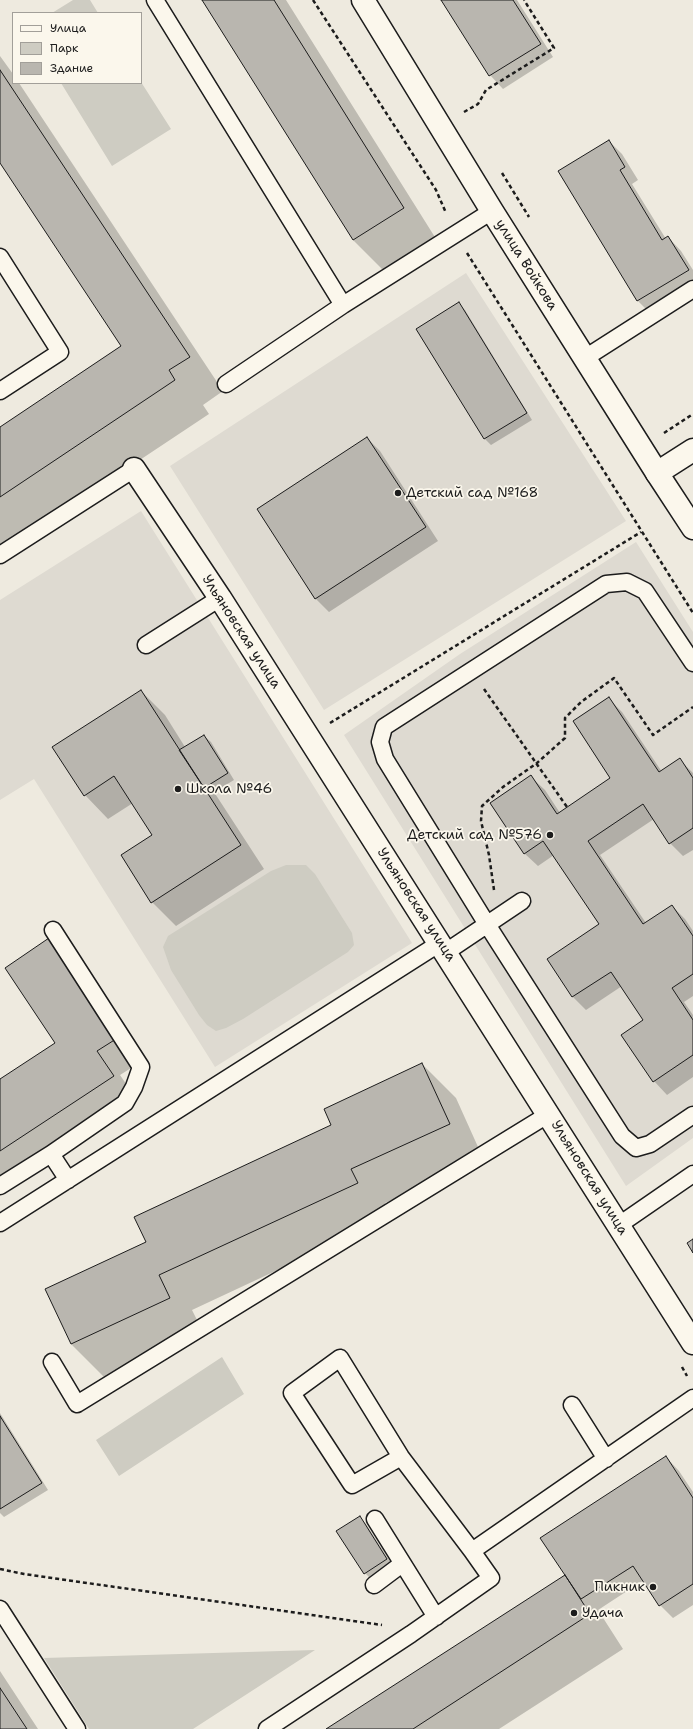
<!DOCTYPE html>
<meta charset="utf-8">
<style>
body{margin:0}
#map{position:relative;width:693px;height:1729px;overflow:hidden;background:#eeeadf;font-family:"Shantell Sans",sans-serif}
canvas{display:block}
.legend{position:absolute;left:12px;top:12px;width:130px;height:72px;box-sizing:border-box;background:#fbf7ec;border:1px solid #a29f99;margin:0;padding:5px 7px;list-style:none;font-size:12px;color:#1c1c1c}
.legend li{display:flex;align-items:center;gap:8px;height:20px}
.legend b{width:20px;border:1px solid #a29f99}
</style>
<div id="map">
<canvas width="693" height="1729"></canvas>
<ul class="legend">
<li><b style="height:5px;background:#fbf7ec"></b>Улица</li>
<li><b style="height:11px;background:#ceccc2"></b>Парк</li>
<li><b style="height:11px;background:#b9b6af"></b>Здание</li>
</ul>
</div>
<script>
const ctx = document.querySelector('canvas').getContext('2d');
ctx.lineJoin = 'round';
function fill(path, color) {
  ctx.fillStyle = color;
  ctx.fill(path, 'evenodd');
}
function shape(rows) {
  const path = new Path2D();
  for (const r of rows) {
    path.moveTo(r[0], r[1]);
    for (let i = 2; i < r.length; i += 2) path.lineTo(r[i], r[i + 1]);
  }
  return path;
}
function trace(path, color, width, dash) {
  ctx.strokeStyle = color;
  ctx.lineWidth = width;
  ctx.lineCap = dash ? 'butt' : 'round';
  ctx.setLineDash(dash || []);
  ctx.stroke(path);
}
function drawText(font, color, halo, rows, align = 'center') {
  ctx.font = font + ' "Shantell Sans",sans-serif';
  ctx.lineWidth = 3.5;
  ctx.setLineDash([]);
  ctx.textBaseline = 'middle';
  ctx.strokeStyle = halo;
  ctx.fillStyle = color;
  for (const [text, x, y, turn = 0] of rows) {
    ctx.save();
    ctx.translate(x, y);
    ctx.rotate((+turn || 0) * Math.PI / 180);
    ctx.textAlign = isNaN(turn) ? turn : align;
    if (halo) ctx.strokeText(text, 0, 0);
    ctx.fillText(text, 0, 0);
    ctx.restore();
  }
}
fill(shape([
 [466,273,626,521,324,710,170,466],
 [141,511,412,943,215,1067,34,779,0,800,0,600],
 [636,542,693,632,693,1138,626,1186,344,735,460,654]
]), '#dedad1');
fill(shape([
 [73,0,90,0,98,13,52,13],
 [141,82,171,129,112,166,61,83],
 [286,865,306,865,315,874,352,933,354,945,348,952,243,1019,226,1028,216,1031,207,1025,199,1015,171,970,163,947,168,936,271,871],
 [222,1357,244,1394,119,1476,96,1440],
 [315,1650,193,1729,89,1729,44,1658]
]), '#ceccc2');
fill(shape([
 [204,0,286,0,438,242,387,274,353,240],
 [442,0,517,0,553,57,503,89,490,75],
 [0,56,13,74,13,83,19,83,223,391,203,405,209,414,0,553,0,429,123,347,0,161],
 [609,141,622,154,638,180,632,184,666,239,668,237,681,251,693,270,693,288,651,314,638,301,559,172],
 [459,304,465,310,532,420,491,445,485,439,418,329],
 [367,438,380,451,438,541,329,612,316,599,258,509],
 [141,691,165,715,185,747,204,736,211,742,234,780,214,792,264,869,176,926,152,902,154,835,133,803,108,819,85,795],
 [608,698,622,712,662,772,680,760,693,773,693,850,683,856,670,843,654,819,600,855,646,923,672,906,685,919,693,931,693,996,684,1002,693,1015,693,1077,667,1095,654,1081,645,1020,622,986,586,1010,573,997,548,960,600,925,554,855,538,866,524,853,531,777,545,790,560,813,612,778],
 [49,940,139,1063,120,1075,137,1100,7,1186,0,1180,0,1081,57,1043],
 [422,1064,456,1098,483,1158,385,1203,391,1217,192,1310,203,1332,105,1378,71,1344,148,1243,333,1126],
 [0,1413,48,1490,4,1517,0,1513],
 [666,1457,679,1471,693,1492,693,1605,673,1618,660,1605,644,1580,598,1610,623,1649,499,1729,328,1729,566,1575],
 [360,1517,366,1524,393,1566,371,1579,365,1573],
 [0,1671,38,1729,0,1729]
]), '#0003');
const building = shape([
 [202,0,274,0,404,208,353,240,202,0],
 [441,0,513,0,541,44,489,76,441,0],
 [0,70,190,357,169,370,175,380,0,497,0,427,121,346,0,163,0,70],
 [609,140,625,167,620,170,662,240,668,236,689,270,637,301,558,171,609,140],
 [459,302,527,413,484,439,416,329,459,302],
 [367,437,426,527,315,599,257,509,367,437],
 [141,690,241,845,151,903,121,855,152,835,114,776,84,796,52,747,141,690],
 [609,697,659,772,680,758,693,778,693,828,669,844,643,804,588,841,643,924,672,905,693,936,693,974,672,988,693,1020,693,1055,653,1082,621,1035,643,1020,611,972,572,997,547,959,599,924,543,841,524,854,490,803,531,775,557,814,610,778,573,721,609,697],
 [204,735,228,773,204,788,179,750,204,735],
 [49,938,116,1039,97,1051,114,1076,0,1151,0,1079,55,1043,5,968,49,938],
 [422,1063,450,1124,351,1169,358,1183,159,1275,170,1298,71,1344,45,1289,146,1242,134,1217,331,1125,324,1109,422,1063],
 [693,1239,693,1253,687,1243,693,1239],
 [0,1416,42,1483,0,1509,0,1416],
 [666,1456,693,1498,693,1584,659,1606,633,1566,581,1599,540,1538,666,1456],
 [360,1516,387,1559,364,1574,336,1531,360,1516],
 [565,1575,590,1614,413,1729,326,1729,565,1575],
 [0,1688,27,1729,0,1729,0,1688]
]);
fill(building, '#b9b6af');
trace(building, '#1c1c1c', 1);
const lane = shape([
 [155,0,343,305],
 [0,257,60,352,0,391],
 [585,358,693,289],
 [226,384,343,305,492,211],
 [0,555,134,469],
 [146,645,220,598],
 [693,663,645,591,627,582,606,584,384,727,380,742,385,759,488,926,622,1136,636,1148,650,1144,693,1115],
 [446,952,522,901],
 [51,1154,125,1103,134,1087,141,1067,53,930],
 [0,1186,51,1154,68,1180],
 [0,1223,440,943],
 [619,1225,693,1174],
 [52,1362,77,1404,549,1114],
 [572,1405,606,1459],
 [401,1457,352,1485,292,1393,340,1358,401,1457,472,1551],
 [375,1519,436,1617],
 [374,1585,402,1564],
 [0,1609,77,1729],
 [267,1729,411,1634,491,1578,472,1551,693,1398]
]);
const street = shape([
 [134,469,220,598,693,1343],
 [657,473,693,450]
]);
const secondary = shape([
 [363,0,492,211,657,473,693,528]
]);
trace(lane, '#1c1c1c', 19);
trace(street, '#1c1c1c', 25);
trace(secondary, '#1c1c1c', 25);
trace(shape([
 [313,0,436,190,446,213],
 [464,112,478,104,486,90,554,48,524,0],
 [502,173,529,217],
 [467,253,693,613],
 [664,433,693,414],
 [484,689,567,807],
 [330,723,641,532],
 [494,890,489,855,481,821,482,806,503,787,537,763,565,738,565,718,581,702,614,678,653,735,693,707],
 [682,1367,687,1376],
 [0,1569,24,1574,382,1625]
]), '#1c1c1c', 2.5, [4, 3]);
trace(lane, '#fbf7ec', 16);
trace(street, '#fbf7ec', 22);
trace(secondary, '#fbf7ec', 22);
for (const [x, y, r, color] of [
 [398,493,4,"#1c1c1c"],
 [178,789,4,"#1c1c1c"],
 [550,835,4,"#1c1c1c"],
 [653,1587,4,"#1c1c1c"],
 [574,1613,4,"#1c1c1c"]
]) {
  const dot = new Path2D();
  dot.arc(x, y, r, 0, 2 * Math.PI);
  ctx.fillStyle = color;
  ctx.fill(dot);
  trace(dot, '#fbf7ec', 1.5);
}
drawText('14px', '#1c1c1c', '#fbf7ec', [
 ["улица Войкова",526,265,58],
 ["Ульяновская улица",241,632,57],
 ["Ульяновская улица",416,905,57],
 ["Ульяновская улица",589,1178,58]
]);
drawText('14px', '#1c1c1c', '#fbf7ec', [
 ["Детский сад №168",406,493],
 ["Школа №46",186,789],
 ["Детский сад №576",542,835,"right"],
 ["Пикник",645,1587,"right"],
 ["Удача",582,1613]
], 'left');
</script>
